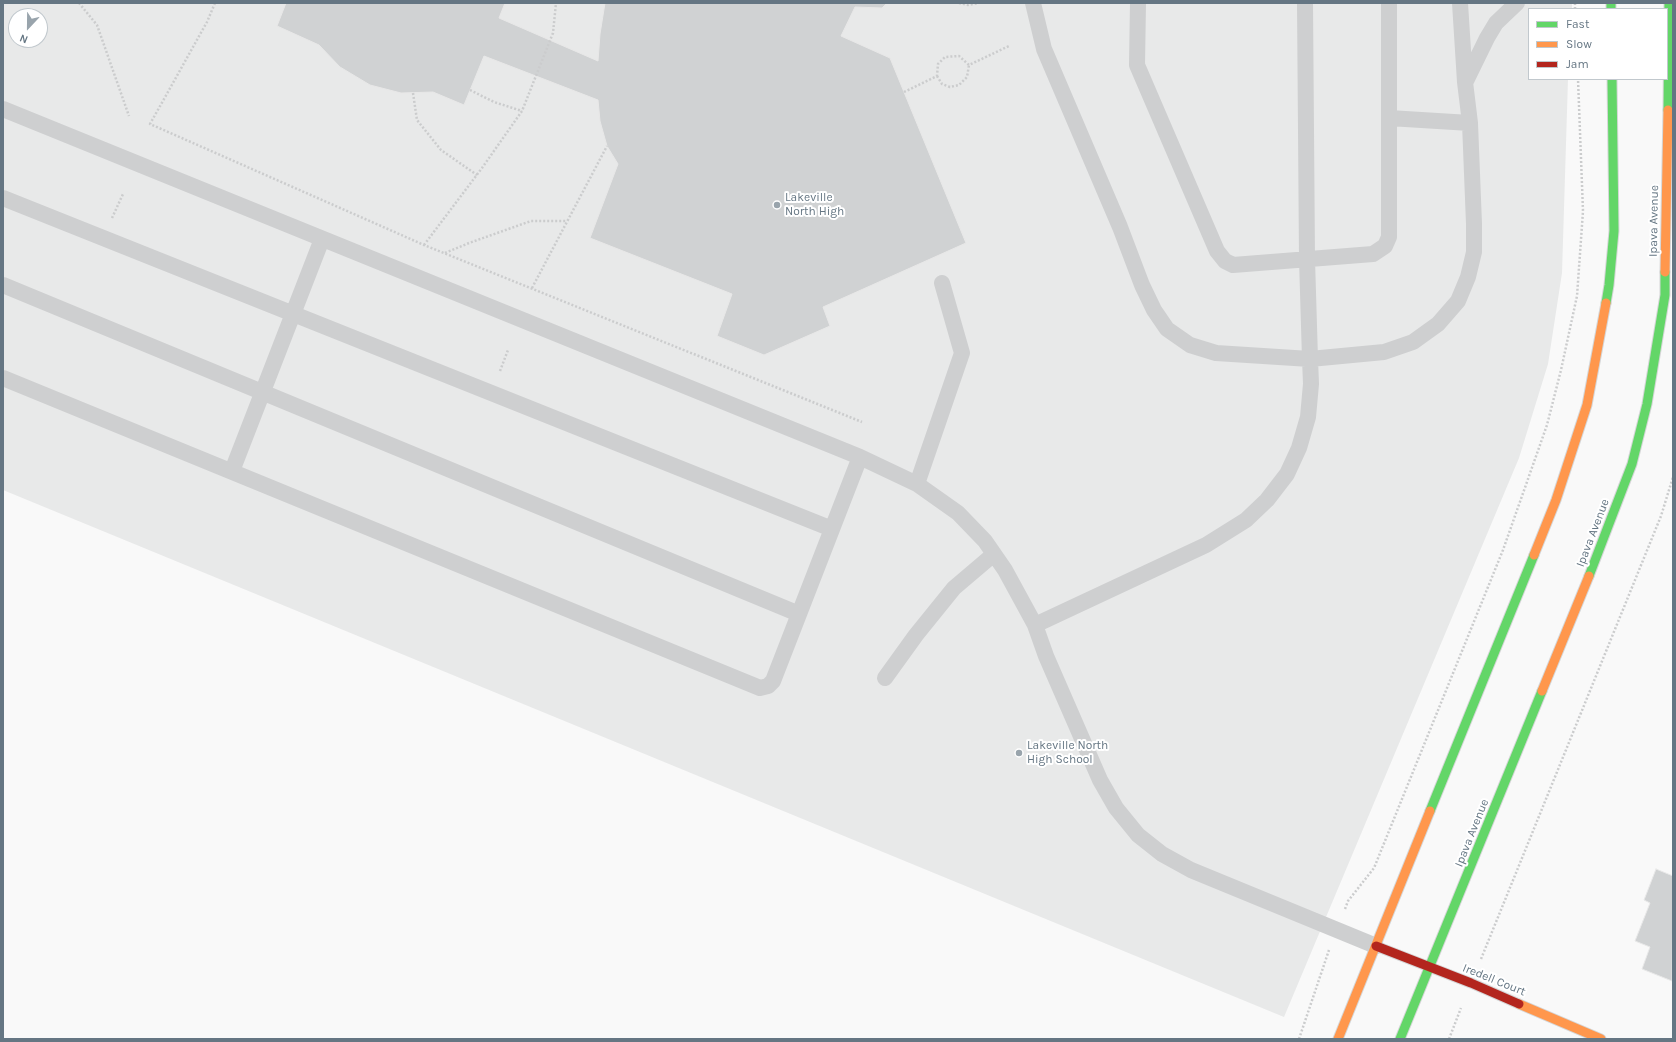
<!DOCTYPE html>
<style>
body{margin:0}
#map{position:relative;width:1676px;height:1042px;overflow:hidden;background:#f9f9f9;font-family:Karla,sans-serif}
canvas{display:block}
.frame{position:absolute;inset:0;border:4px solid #657683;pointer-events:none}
.legend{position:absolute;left:1528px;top:8px;width:140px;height:72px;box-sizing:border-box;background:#fff;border:1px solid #c1c8cd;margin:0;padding:5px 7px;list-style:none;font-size:12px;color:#657683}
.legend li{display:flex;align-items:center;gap:8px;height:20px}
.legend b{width:20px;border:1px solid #c1c8cd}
.north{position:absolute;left:8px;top:8px;width:40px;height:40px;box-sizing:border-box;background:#fff;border:1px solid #c1c8cd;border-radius:50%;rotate:202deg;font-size:11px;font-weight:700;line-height:16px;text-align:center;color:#657683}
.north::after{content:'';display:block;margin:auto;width:14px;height:18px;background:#99a4ac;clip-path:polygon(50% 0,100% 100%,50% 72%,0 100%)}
</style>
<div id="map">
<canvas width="1676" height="1042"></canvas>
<div class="frame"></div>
<ul class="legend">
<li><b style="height:5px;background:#63d668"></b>Fast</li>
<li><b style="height:5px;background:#ff974d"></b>Slow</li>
<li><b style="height:5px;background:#b3261e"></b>Jam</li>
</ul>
<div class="north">N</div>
</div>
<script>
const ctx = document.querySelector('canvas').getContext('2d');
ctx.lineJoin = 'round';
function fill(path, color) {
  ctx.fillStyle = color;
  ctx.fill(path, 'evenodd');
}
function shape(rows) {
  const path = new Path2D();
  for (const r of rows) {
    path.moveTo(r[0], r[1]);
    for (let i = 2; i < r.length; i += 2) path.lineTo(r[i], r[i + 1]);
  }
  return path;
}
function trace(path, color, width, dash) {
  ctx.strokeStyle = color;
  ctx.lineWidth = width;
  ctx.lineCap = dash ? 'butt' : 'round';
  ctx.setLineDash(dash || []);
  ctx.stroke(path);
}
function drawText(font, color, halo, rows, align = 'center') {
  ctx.font = font + ' Karla,sans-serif';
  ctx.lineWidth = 4;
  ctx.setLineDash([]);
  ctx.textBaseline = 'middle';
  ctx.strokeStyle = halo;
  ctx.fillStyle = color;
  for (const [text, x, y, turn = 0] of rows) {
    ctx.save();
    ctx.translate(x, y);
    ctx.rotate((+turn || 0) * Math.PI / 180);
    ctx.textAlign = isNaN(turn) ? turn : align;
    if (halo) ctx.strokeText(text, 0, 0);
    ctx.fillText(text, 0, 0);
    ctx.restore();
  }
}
fill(shape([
 [3,3,1572,3,1572,9,1529,9,1529,79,1568,79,1562,273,1548,364,1519,458,1284,1017,3,490],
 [16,16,40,16,40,40,16,40]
]), '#e8e9e9');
const building = shape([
 [286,3,505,3,499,18,598,61,600,34,605,3,887,3,882,8,855,7,841,36,890,58,966,243,823,307,830,326,764,355,717,336,732,294,590,238,618,164,607,146,600,121,598,100,484,56,464,105,433,92,401,93,370,85,340,67,319,45,277,26,286,3],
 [1656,869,1673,876,1672,981,1642,969,1650,947,1635,941,1650,903,1644,900,1656,869]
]);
fill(building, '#d0d2d3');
trace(building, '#e8e8e8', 1);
const fast = shape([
 [1611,3,1611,9],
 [1668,110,1669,3],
 [1606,303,1609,285,1614,231,1612,79],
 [1589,576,1632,464,1647,404,1665,295,1665,272],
 [1430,811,1534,555],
 [1400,1039,1542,691]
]);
const slow = shape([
 [1665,272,1668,110],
 [1534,555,1556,500,1587,405,1606,303],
 [1542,691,1589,576],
 [1519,1004,1601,1039],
 [1338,1039,1430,811]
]);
const jam = shape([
 [1376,946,1471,983,1519,1004]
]);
trace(fast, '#d5d6d7', 11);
trace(slow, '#d5d6d7', 11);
trace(jam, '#d5d6d7', 11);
trace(shape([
 [79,3,97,25,129,116],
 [215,3,207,22,150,124,424,245,862,422],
 [959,3,968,5,979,3],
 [1575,3,1575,9],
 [937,76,942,84,950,87,959,85,967,77,969,65],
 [470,90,494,102,522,111],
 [904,92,937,76,938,64,945,57,959,56,969,65,1009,46],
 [413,93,417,120,441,150,477,175],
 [112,218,123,194],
 [424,245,482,168,522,111,553,33,556,3],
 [445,253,469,243,531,221,567,221],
 [532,288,607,146],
 [500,371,508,350],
 [1345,909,1348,901,1374,868,1503,550,1547,425,1561,370,1577,296,1583,211,1578,79],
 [1481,959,1661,516,1673,477],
 [1299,1039,1329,950],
 [1449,1039,1461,1008]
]), '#cbcccd', 2.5, [2, 2]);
trace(shape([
 [1033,3,1044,49,1120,227,1142,285,1154,310,1167,329,1190,345,1216,353,1310,359,1311,384,1308,417,1299,448,1287,474,1267,500,1246,520,1206,545,1035,625],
 [1138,3,1137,65,1217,251,1225,261,1233,265,1373,254,1385,246,1389,237,1389,3],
 [1305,3,1307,259,1310,359,1384,352,1413,342,1438,324,1458,301,1468,277,1474,252,1474,224,1470,123,1465,82,1460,3],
 [1466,81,1487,38,1496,23,1517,3],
 [3,109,860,457,917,484,958,513,985,541,1005,570,1035,625,1046,656,1100,780,1116,808,1138,835,1162,854,1191,870,1376,946],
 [1389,118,1470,123],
 [3,198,832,529],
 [3,285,799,614],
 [3,378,760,688,768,686,773,681,860,457],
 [232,471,322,239],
 [917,484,962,353,942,283],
 [885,678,916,635,954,588,994,554]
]), '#cecfd0', 16);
trace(fast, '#63d668', 9);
trace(slow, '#ff974d', 9);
trace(jam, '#b3261e', 9);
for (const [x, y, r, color] of [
 [777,205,4,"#99a4ac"],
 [1019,753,4,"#99a4ac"]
]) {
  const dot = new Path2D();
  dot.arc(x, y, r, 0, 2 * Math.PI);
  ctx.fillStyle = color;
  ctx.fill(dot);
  trace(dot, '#fff', 1.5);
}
drawText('12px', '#657683', '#fff', [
 ["Lakeville",785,198],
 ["North High",785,212],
 ["Lakeville North",1027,746],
 ["High School",1027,760]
], 'left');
drawText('12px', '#657683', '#fff', [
 ["Ipava Avenue",1654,221,-89],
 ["Ipava Avenue",1593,533,-69],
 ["Ipava Avenue",1472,833,-68],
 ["Iredell Court",1494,980,22]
]);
</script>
